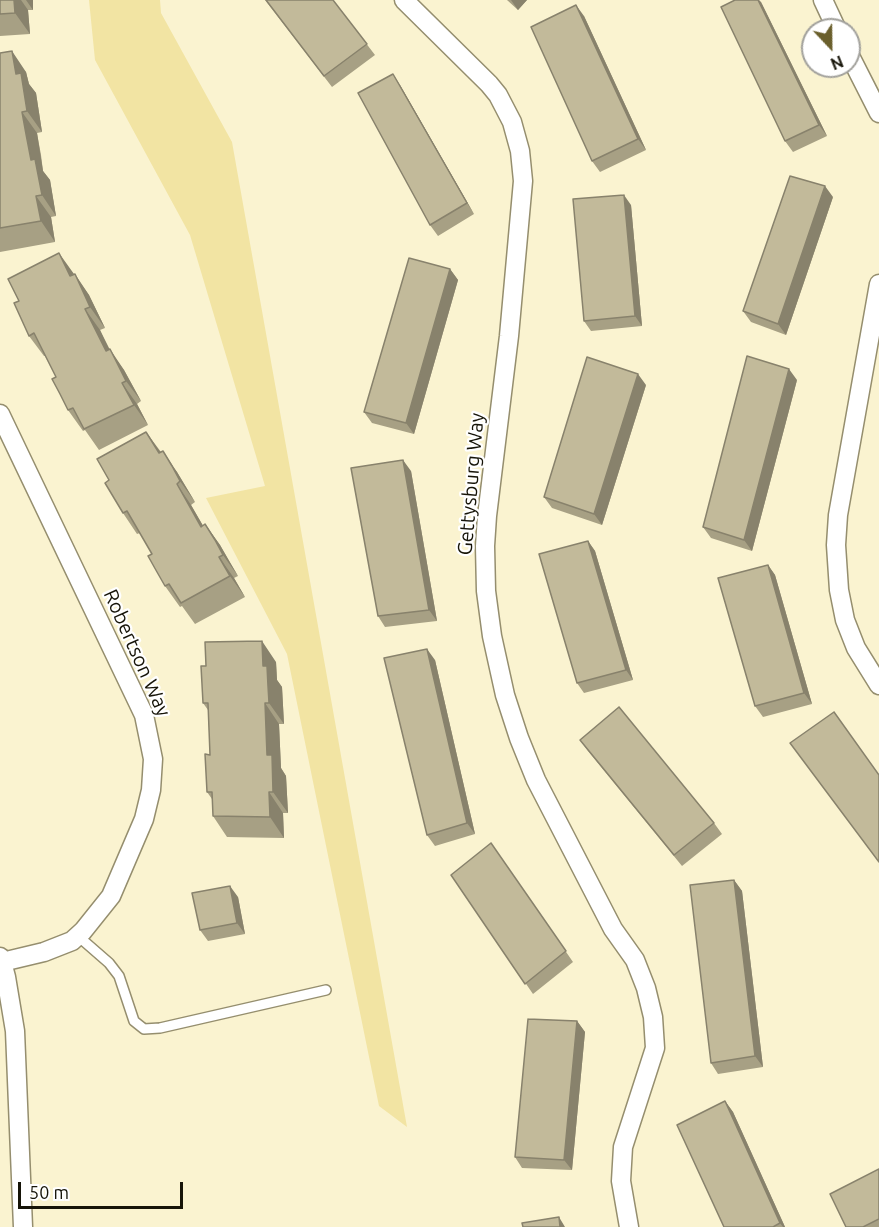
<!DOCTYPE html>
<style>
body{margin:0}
#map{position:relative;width:879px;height:1227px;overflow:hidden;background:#faf3d0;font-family:Ubuntu,sans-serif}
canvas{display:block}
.north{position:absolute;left:801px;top:18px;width:60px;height:60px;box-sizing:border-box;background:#fff;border:2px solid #a2a19c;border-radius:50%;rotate:158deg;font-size:16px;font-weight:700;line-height:24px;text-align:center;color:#161408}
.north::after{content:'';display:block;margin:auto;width:21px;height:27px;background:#6a5f2c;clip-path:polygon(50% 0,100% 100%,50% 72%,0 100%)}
.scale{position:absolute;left:18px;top:1182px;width:165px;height:27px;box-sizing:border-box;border:3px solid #161408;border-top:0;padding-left:8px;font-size:18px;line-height:21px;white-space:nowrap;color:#161408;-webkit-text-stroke:4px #fff;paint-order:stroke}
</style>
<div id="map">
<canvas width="879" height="1227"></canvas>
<div class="north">N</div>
<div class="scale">50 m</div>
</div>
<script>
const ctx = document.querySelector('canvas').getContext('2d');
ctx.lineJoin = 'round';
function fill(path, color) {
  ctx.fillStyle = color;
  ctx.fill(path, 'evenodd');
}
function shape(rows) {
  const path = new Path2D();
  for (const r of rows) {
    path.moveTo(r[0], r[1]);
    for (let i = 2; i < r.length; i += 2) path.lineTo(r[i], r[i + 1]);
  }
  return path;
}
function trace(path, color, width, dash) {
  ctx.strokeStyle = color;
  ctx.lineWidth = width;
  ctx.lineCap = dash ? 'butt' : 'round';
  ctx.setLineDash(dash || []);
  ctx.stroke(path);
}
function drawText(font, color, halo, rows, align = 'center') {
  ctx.font = font + ' Ubuntu,sans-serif';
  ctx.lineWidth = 4.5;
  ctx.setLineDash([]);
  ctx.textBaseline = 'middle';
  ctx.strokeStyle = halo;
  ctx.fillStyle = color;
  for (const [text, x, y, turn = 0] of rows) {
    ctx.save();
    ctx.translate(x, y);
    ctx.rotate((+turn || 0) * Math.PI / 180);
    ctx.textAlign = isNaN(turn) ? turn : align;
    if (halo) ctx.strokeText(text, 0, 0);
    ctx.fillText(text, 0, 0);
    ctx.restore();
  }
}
fill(shape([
 [89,0,160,0,161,13,232,142,407,1127,379,1106,287,654,206,498,265,486,190,235,95,60]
]), '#f2e4a3');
const lane = shape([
 [78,936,109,963,119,976,134,1021,144,1029,160,1028,326,990]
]);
const street = shape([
 [404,0,489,84,498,95,512,122,520,151,523,181,509,336,487,516,485,546,486,591,492,636,505,695,519,738,536,780,613,929,635,960,646,988,653,1017,655,1048,623,1147,621,1181,629,1227],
 [823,0,837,30],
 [849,54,879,113],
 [879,284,838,515,836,545,839,590,845,620,856,648,879,685],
 [0,414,144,715,153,759,151,790,144,819,111,896,83,931,72,941,44,952,2,962,0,957],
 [2,962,6,977,15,1031,23,1227]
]);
trace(lane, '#958e6e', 12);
trace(street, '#958e6e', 21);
trace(lane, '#fff', 9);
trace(street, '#fff', 18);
fill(shape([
 [0,0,33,0,33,10,28,10,30,34,0,36],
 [265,0,333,0,375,55,332,87],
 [507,0,527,0,518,10],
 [761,2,827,136,793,152,785,141],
 [584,16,646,150,600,172,592,161],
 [0,53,26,72,29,84,36,93,42,132,37,133,41,155,43,171,50,180,56,216,51,217,55,242,0,252],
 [400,85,474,214,438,236,430,225],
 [833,197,786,335,751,322,743,311],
 [631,205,642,326,591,331,584,321],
 [450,269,458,280,414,434,372,423,364,412],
 [74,274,89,295,105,328,100,330,109,350,124,370,141,401,137,404,148,425,99,450,85,430,83,431,68,410,56,377,45,356,44,356,29,336],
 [797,380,752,551,711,538,703,527],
 [646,385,602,525,552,508,544,497],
 [146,432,161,452,177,472,195,502,191,505,203,526,205,524,220,545,229,561,238,576,234,578,245,597,195,624,182,606,180,607,165,586,152,554,140,533,137,534,123,513,109,480],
 [411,471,437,621,385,627,378,616],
 [588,541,595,551,633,680,584,693,577,683],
 [768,565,775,575,812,704,763,717,755,706],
 [435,660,475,834,435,846,427,835],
 [276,662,277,680,282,687,284,724,279,724,281,768,286,776,288,813,283,813,284,838,227,837,213,816,212,799,207,792,210,755,208,710,203,703,206,666],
 [580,740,714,823,722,834,682,866,588,751],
 [491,843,573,962,533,994,451,875],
 [734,880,742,891,763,1067,718,1074,711,1063],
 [238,897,245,934,208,941,200,930],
 [577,1021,585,1032,572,1170,522,1168,515,1157],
 [725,1101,733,1112,785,1227,724,1227],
 [879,1169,879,1227,846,1227]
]), '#a7a084');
fill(shape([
 [14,0,21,0,28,10,30,34,15,13],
 [26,0,33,0,33,10],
 [511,0,527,0,518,10],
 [758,0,759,0,761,2,827,136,819,125],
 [576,5,584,16,646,150,638,139],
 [12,51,26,72,29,84,36,93,42,132,27,111,16,74],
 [393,74,400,85,474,214,467,203],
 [22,112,37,133,43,171,50,180,56,216,42,195,31,160],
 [825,186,833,197,786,335,778,324],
 [624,195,631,205,642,326,635,316],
 [36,196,51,217,55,242,41,221],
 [59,253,74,274,70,276],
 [450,269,458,280,414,434,406,423],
 [75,274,89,295,105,328,90,307],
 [85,309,100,330,121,372,106,351],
 [110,349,124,370,141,401,126,381],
 [789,369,797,380,752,551,744,540],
 [638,374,646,385,602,525,594,514],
 [122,383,137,404,148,425,134,405],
 [146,432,161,453,159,453],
 [163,451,177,472,195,502,180,481],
 [403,460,411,471,437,621,429,610],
 [177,484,191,505,216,548,201,527],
 [205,524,220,545,238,576,223,555],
 [588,541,595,551,633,680,626,670],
 [219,557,234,578,245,597,230,576],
 [768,565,775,575,812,704,804,693],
 [262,641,276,662,277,680,282,687,284,724,269,703,263,666],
 [427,649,435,660,475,834,467,823],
 [265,703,279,724,281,768,286,776,288,813,273,792,267,755],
 [269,792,283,813,284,838,270,817],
 [734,880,742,891,763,1067,755,1056],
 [230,886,238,897,245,934,237,923],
 [577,1021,585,1032,572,1170,564,1160],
 [725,1101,733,1112,785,1227,783,1227,780,1223],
 [559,1217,565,1227,560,1227]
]), '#88826c');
const building = shape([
 [0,0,14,0,15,13,0,14,0,0],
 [266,0,333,0,367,44,324,76,266,0],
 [735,0,758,0,819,125,785,141,721,7,735,0],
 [576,5,638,139,592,161,531,27,576,5],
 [12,51,16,74,21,73,27,111,22,112,26,134,31,160,35,159,42,195,36,196,41,221,0,228,0,53,12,51],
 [393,74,467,203,430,225,358,93,393,74],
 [790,176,825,186,778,324,743,311,790,176],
 [624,195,635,316,584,321,573,199,624,195],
 [59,253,70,276,75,274,90,307,85,309,106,351,110,349,126,381,122,383,134,405,84,429,73,408,68,410,60,394,52,379,56,377,34,333,29,336,14,303,19,301,8,279,59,253],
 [409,258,450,269,406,423,364,412,409,258],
 [747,356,789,369,744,540,703,527,747,356],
 [587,357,638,374,594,514,544,497,587,357],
 [146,432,159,453,163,451,172,466,180,481,177,484,201,527,205,524,215,540,223,555,219,557,230,576,181,603,169,584,165,586,157,572,148,556,152,554,127,511,123,513,105,483,109,480,97,459,146,432],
 [403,460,429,610,378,616,351,468,403,460],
 [588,541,626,670,577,683,539,554,588,541],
 [768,565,804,693,755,706,718,578,768,565],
 [262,641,263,666,267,666,268,686,269,703,265,703,267,755,272,755,273,792,269,792,270,817,213,816,212,792,207,792,205,754,210,755,208,703,203,703,201,666,206,666,205,642,262,641],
 [427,649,467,823,427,835,384,658,427,649],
 [619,707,714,823,674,855,580,740,619,707],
 [834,712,879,775,879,862,790,743,834,712],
 [491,843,566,951,525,984,451,875,491,843],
 [734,880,755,1056,711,1063,690,885,734,880],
 [230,886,237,923,200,930,192,893,230,886],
 [528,1019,577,1021,564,1160,515,1157,528,1019],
 [725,1101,780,1223,773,1227,724,1227,677,1125,725,1101],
 [879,1169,879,1219,863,1227,846,1227,830,1194,879,1169],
 [559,1217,560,1227,523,1227,522,1223,559,1217]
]);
fill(building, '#c2ba9a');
trace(building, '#88826c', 1.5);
drawText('20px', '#161408', '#fff', [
 ["Gettysburg Way",471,484,-85],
 ["Robertson Way",137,653,66]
]);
</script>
